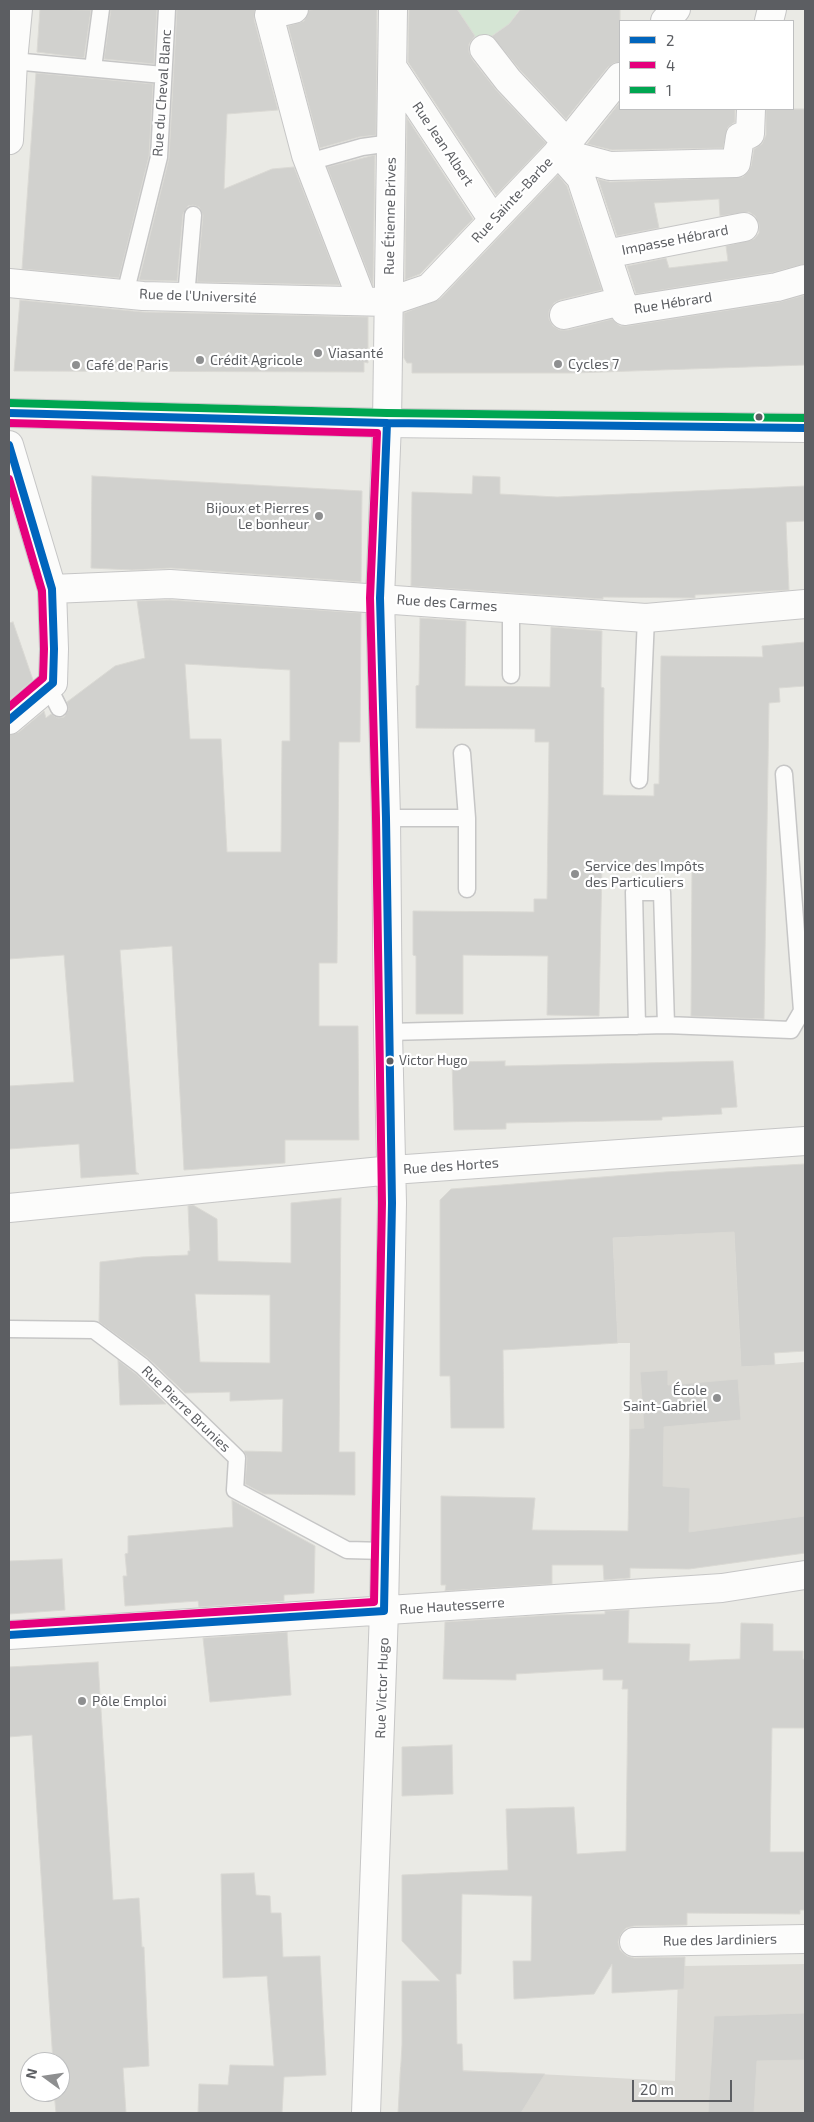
<!DOCTYPE html>
<meta charset="utf-8">
<style>
body{margin:0}
#map{position:relative;width:814px;height:2122px;overflow:hidden;background:#eaeae5;font-family:"Exo 2",sans-serif}
canvas{display:block}
.frame{position:absolute;inset:0;border:10px solid #5c5e62;pointer-events:none}
.legend{position:absolute;left:619px;top:20px;width:175px;height:90px;box-sizing:border-box;background:#fff;border:1px solid #bebfc0;margin:0;padding:6px 9px;list-style:none;font-size:15px;color:#5c5e62}
.legend li{display:flex;align-items:center;gap:10px;height:25px}
.legend b{width:25px;border:1px solid #bebfc0}
.north{position:absolute;left:20px;top:2052px;width:50px;height:50px;box-sizing:border-box;background:#fff;border:1px solid #bebfc0;border-radius:50%;rotate:284deg;font-size:14px;font-weight:700;line-height:20px;text-align:center;color:#5c5e62}
.north::after{content:'';display:block;margin:auto;width:18px;height:22px;background:#8e8f90;clip-path:polygon(50% 0,100% 100%,50% 72%,0 100%)}
.scale{position:absolute;left:632px;top:2080px;width:100px;height:22px;box-sizing:border-box;border:2px solid #5c5e62;border-top:0;padding-left:6px;font-size:15px;line-height:18px;white-space:nowrap;color:#5c5e62;-webkit-text-stroke:4px #fff;paint-order:stroke}
</style>
<div id="map">
<canvas width="814" height="2122"></canvas>
<div class="frame"></div>
<ul class="legend">
<li><b style="height:6px;background:#0065bd"></b>2</li>
<li><b style="height:6px;background:#e5007d"></b>4</li>
<li><b style="height:6px;background:#00a651"></b>1</li>
</ul>
<div class="north">N</div>
<div class="scale">20 m</div>
</div>
<script>
const ctx = document.querySelector('canvas').getContext('2d');
ctx.lineJoin = 'round';
function fill(path, color) {
  ctx.fillStyle = color;
  ctx.fill(path, 'evenodd');
}
function shape(rows) {
  const path = new Path2D();
  for (const r of rows) {
    path.moveTo(r[0], r[1]);
    for (let i = 2; i < r.length; i += 2) path.lineTo(r[i], r[i + 1]);
  }
  return path;
}
function trace(path, color, width, dash) {
  ctx.strokeStyle = color;
  ctx.lineWidth = width;
  ctx.lineCap = dash ? 'butt' : 'round';
  ctx.setLineDash(dash || []);
  ctx.stroke(path);
}
function drawText(font, color, halo, rows, align = 'center') {
  ctx.font = font + ' "Exo 2",sans-serif';
  ctx.lineWidth = 4.5;
  ctx.setLineDash([]);
  ctx.textBaseline = 'middle';
  ctx.strokeStyle = halo;
  ctx.fillStyle = color;
  for (const [text, x, y, turn = 0] of rows) {
    ctx.save();
    ctx.translate(x, y);
    ctx.rotate((+turn || 0) * Math.PI / 180);
    ctx.textAlign = isNaN(turn) ? turn : align;
    if (halo) ctx.strokeText(text, 0, 0);
    ctx.fillText(text, 0, 0);
    ctx.restore();
  }
}
fill(shape([
 [734,1231,741,1367,805,1362,805,1553,689,1569,628,1568,630,1343,618,1343,613,1238],
 [805,1964,805,2113,398,2113,400,2067,675,2081,678,1975,684,1966]
]), '#dad9d4');
fill(shape([
 [457,9,525,9,520,9,509,24,480,44]
]), '#d5e5d4');
const building = shape([
 [40,9,91,10,84,58,37,52,40,9],
 [111,9,157,9,154,64,104,59,111,9],
 [177,9,255,9,254,19,278,110,227,114,224,189,272,169,294,167,340,285,197,282,203,215,199,207,193,205,188,206,183,214,177,281,139,280,169,158,177,9],
 [319,9,377,9,376,135,359,137,320,148,288,26,304,21,309,10,319,9],
 [409,9,457,9,475,36,469,44,469,52,472,59,497,91,546,143,496,195,408,62,409,9],
 [533,9,620,9,620,62,614,63,608,67,566,119,520,70,492,36,509,24,520,10,533,9],
 [36,73,153,84,149,156,119,278,22,269,36,73],
 [620,102,620,109,735,109,735,122,728,127,723,148,612,150,587,144,620,102],
 [766,109,805,109,805,264,774,272,636,294,627,266,666,258,669,268,728,261,726,246,754,239,759,233,759,224,755,216,749,212,720,216,719,199,654,203,659,228,617,236,598,179,610,182,743,177,748,172,751,166,754,149,762,144,766,135,766,109],
 [407,118,473,219,420,274,405,280,407,118],
 [375,155,373,286,327,167,375,155],
 [558,175,567,186,602,290,560,300,554,303,549,311,549,319,553,326,560,330,568,330,612,319,620,326,627,326,779,302,805,295,805,365,574,373,412,373,412,363,407,363,404,358,404,313,440,299,558,175],
 [20,300,143,312,368,317,368,363,364,362,364,372,14,371,20,300],
 [92,476,362,491,361,582,171,568,132,570,91,568,92,476],
 [473,476,500,477,500,494,557,497,805,486,805,521,786,522,789,590,695,595,695,598,603,597,603,599,411,586,412,492,472,494,473,476],
 [170,600,361,613,360,742,339,742,337,963,319,963,319,1026,358,1026,359,1140,285,1140,285,1163,184,1170,172,946,120,950,136,1172,139,1174,81,1178,79,1144,9,1149,9,1086,74,1082,64,955,9,959,9,735,19,732,44,711,46,718,51,714,58,718,64,717,69,709,67,702,115,666,145,658,137,601,170,600],
 [185,664,290,670,290,741,282,741,281,852,227,852,221,739,190,739,185,664],
 [420,618,466,621,465,686,550,687,551,627,602,631,601,687,604,688,603,795,654,796,654,784,659,784,661,656,763,657,762,646,805,642,805,686,779,688,780,702,769,703,764,1019,691,1016,692,866,602,865,599,1016,547,1015,548,956,463,955,463,1014,416,1014,416,956,413,955,413,911,534,912,534,899,547,899,549,742,535,742,535,729,416,728,416,686,419,685,420,618],
 [13,622,33,680,9,700,9,623,13,622],
 [505,1061,505,1066,733,1061,737,1107,721,1108,722,1114,662,1117,662,1120,506,1123,506,1129,454,1130,452,1062,505,1061],
 [805,1164,805,1351,774,1353,775,1365,741,1367,734,1232,613,1238,618,1343,503,1350,504,1428,451,1428,450,1376,440,1376,440,1200,451,1189,665,1172,805,1164],
 [341,1198,339,1452,355,1452,355,1495,264,1494,245,1484,247,1458,244,1451,282,1452,283,1399,230,1401,230,1392,185,1393,148,1358,99,1322,100,1262,142,1257,188,1255,188,1251,190,1251,188,1206,193,1205,217,1219,218,1261,291,1263,291,1203,341,1198],
 [195,1294,270,1295,270,1363,200,1362,195,1294],
 [118,1360,136,1374,166,1404,120,1405,118,1360],
 [668,1370,668,1385,738,1379,741,1420,664,1427,663,1486,690,1488,689,1532,805,1516,805,1553,689,1569,630,1568,630,1578,604,1580,603,1565,552,1565,552,1584,445,1591,446,1585,441,1585,441,1496,535,1498,532,1530,628,1531,630,1429,644,1428,640,1372,668,1370],
 [232,1500,315,1546,314,1593,284,1595,284,1601,199,1607,198,1601,125,1606,123,1576,127,1576,125,1554,128,1553,128,1536,233,1527,232,1500],
 [62,1559,65,1610,9,1614,9,1561,62,1559],
 [629,1610,628,1643,690,1644,689,1661,740,1659,741,1623,773,1624,773,1651,803,1651,803,1659,805,1659,805,1728,772,1728,770,1852,805,1852,805,1910,800,1910,800,1914,687,1913,687,1925,634,1926,626,1928,621,1934,618,1942,620,1950,627,1956,634,1958,685,1957,684,1989,612,1993,612,1964,594,1994,514,1999,513,1961,531,1961,532,1896,462,1894,461,1974,456,1974,457,2044,462,2044,463,2071,545,2074,521,2113,398,2113,402,2045,402,1981,440,1981,402,1941,402,1875,508,1870,506,1809,574,1807,577,1854,626,1851,628,1689,622,1689,623,1680,603,1680,603,1669,516,1674,516,1680,443,1679,445,1622,551,1615,605,1614,605,1611,629,1610],
 [287,1632,291,1695,210,1702,203,1638,287,1632],
 [98,1662,113,1900,139,1898,142,1947,144,1947,149,2066,123,2068,126,2113,56,2113,54,2092,60,2092,60,2062,53,2062,32,1735,9,1737,9,1667,98,1662],
 [452,1745,453,1794,402,1796,402,1747,452,1745],
 [254,1873,256,1895,270,1896,271,1913,281,1913,283,1957,320,1956,326,2075,284,2077,282,2113,198,2113,199,2084,228,2085,230,2065,274,2066,267,1976,223,1978,221,1874,254,1873],
 [805,2013,805,2060,757,2061,754,2113,708,2113,714,2016,805,2013]
]);
fill(building, '#d1d1ce');
trace(building, '#dad9d4', 1);
const service = shape([
 [13,61,163,75],
 [93,68,101,9],
 [309,162,362,147,391,143],
 [125,294,159,157,167,9],
 [186,297,193,215],
 [511,608,511,675],
 [49,688,59,708],
 [462,753,467,818,467,889],
 [639,780,646,618],
 [386,818,467,818],
 [637,1026,634,892,662,892,666,1025],
 [388,1032,666,1025,791,1030,802,1011,784,774],
 [9,1329,94,1330,142,1366,237,1458,235,1490,347,1550,385,1551]
]);
const minor = shape([
 [294,9,269,15,306,155,362,300],
 [665,21,676,9],
 [769,21,772,9],
 [484,49,508,80,567,143],
 [393,68,493,220],
 [9,140,13,61,18,9],
 [558,152,581,178,625,311,777,287,805,279],
 [558,152,610,166,736,163,740,137,750,134,751,109],
 [606,254,744,227],
 [9,283,143,296,388,302,429,288,567,143,620,77],
 [564,315,622,301],
 [9,445,52,589,54,649,53,683,9,720],
 [52,589,170,584,646,618,805,604],
 [9,1208,392,1170,805,1141],
 [9,1635,722,1588,805,1575],
 [634,1942,805,1939],
 [366,2113,384,1611,392,1203,388,1032,386,818,380,598,387,423,393,9]
]);
const secondary = shape([
 [9,413,387,423,805,428]
]);
trace(service, '#c6c6c6', 19);
trace(minor, '#c6c6c6', 30);
trace(secondary, '#c7c7c7', 30);
trace(service, '#fcfcfb', 16);
trace(minor, '#fcfcfb', 28);
trace(secondary, '#fcfcfb', 28);
trace(shape([
 [9,413,387,423,805,428],
 [9,445,52,589,54,649,53,683,9,720],
 [9,1635,384,1611,392,1203,386,818,380,598,387,423]
]), '#0065bd', 8);
trace(shape([
 [9,423,377,433,370,598,376,818,382,1203,374,1602,9,1625],
 [9,479,42,591,44,649,43,678,9,707]
]), '#e5007d', 8);
trace(shape([
 [9,403,387,413,805,418]
]), '#00a651', 8);
for (const [x, y, r, color] of [
 [318,353,5,"#8e8f90"],
 [200,360,5,"#8e8f90"],
 [558,364,5,"#8e8f90"],
 [76,365,5,"#8e8f90"],
 [759,417,4.5,"#5c5e62"],
 [319,516,5,"#8e8f90"],
 [575,874,5,"#8e8f90"],
 [390,1061,4.5,"#5c5e62"],
 [717,1398,5,"#8e8f90"],
 [82,1701,5,"#8e8f90"]
]) {
  const dot = new Path2D();
  dot.arc(x, y, r, 0, 2 * Math.PI);
  ctx.fillStyle = color;
  ctx.fill(dot);
  trace(dot, '#fff', 2);
}
drawText('13px', '#5c5e62', '#fff', [
 ["Victor Hugo",399,1061]
], 'left');
drawText('14px', '#5c5e62', '#fff', [
 ["Rue du Cheval Blanc",162,93,-86],
 ["Rue Jean Albert",443,144,56],
 ["Rue Sainte-Barbe",512,200,-47],
 ["Rue Étienne Brives",390,216,-89],
 ["Impasse Hébrard",675,240,-11],
 ["Rue de l'Université",198,296,2],
 ["Rue Hébrard",673,303,-9],
 ["Rue des Carmes",447,603,4],
 ["Rue des Hortes",451,1166,-4],
 ["Rue Pierre Brunies",186,1409,44],
 ["Rue Hautesserre",452,1606,-4],
 ["Rue Victor Hugo",382,1688,-88],
 ["Rue des Jardiniers",720,1940,-1]
]);
drawText('14px', '#5c5e62', '#fff', [
 ["Viasanté",328,353],
 ["Crédit Agricole",210,360],
 ["Cycles 7",568,364],
 ["Café de Paris",86,365],
 ["Bijoux et Pierres",309,508,"right"],
 ["Le bonheur",309,524,"right"],
 ["Service des Impôts",585,866],
 ["des Particuliers",585,882],
 ["École",707,1390,"right"],
 ["Saint-Gabriel",707,1406,"right"],
 ["Pôle Emploi",92,1701]
], 'left');
</script>
